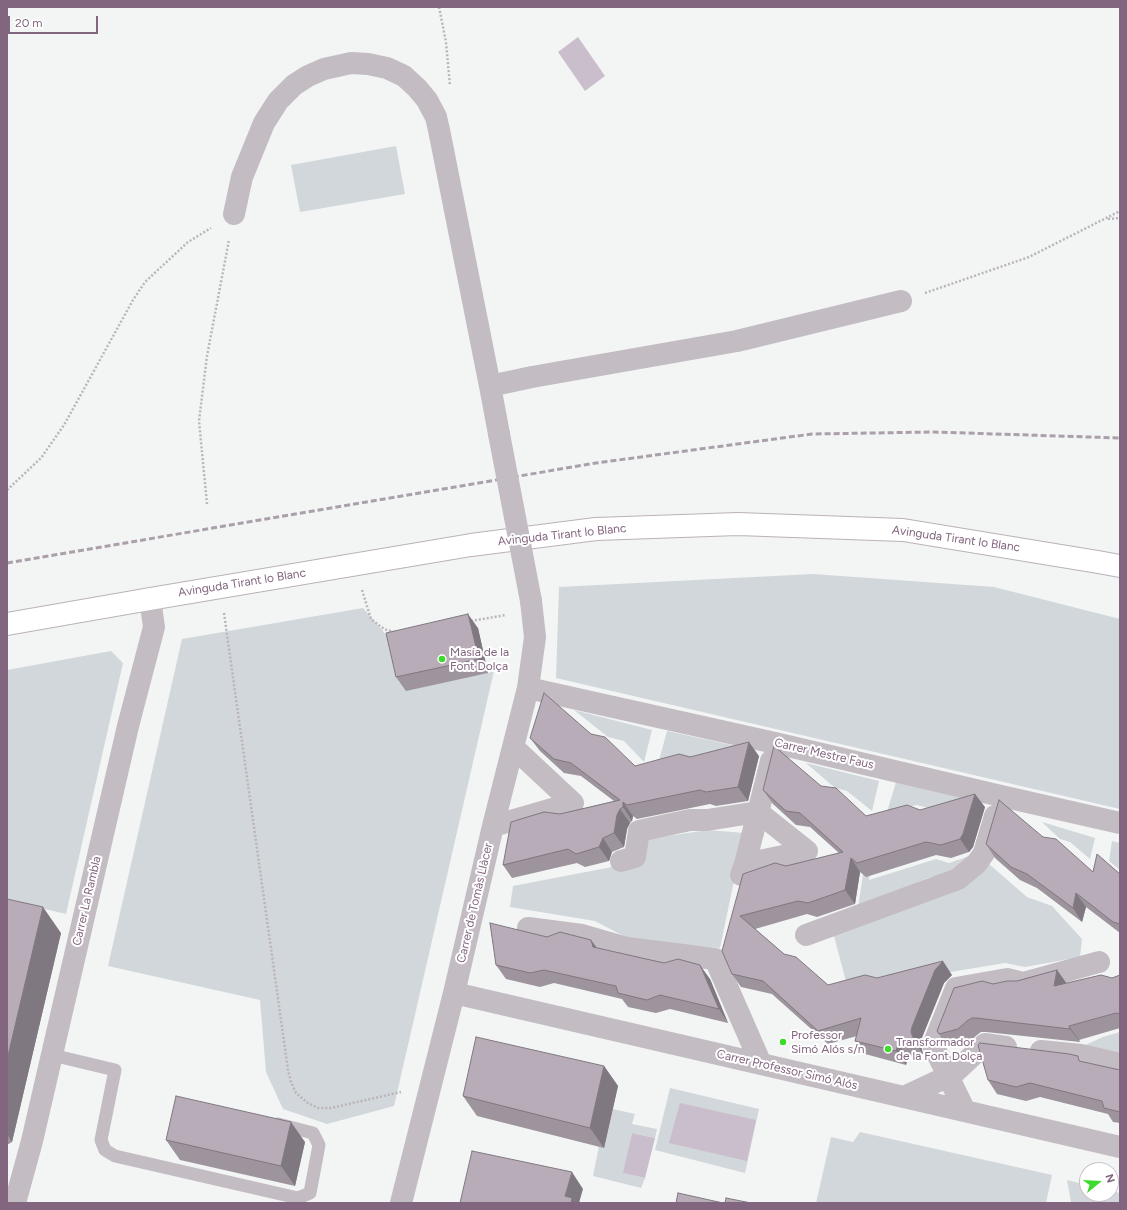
<!DOCTYPE html>
<meta charset="utf-8">
<style>
body{margin:0}
#map{position:relative;width:1127px;height:1210px;overflow:hidden;background:#f2f5f4;font-family:Figtree,sans-serif}
canvas{display:block}
.frame{position:absolute;inset:0;border:8px solid #82657f;pointer-events:none}
.north{position:absolute;left:1079px;top:1162px;width:40px;height:40px;box-sizing:border-box;background:#fff;border:1px solid #cdc1cc;border-radius:50%;rotate:72deg;font-size:11px;font-weight:700;line-height:16px;text-align:center;color:#82657f}
.north::after{content:'';display:block;margin:auto;width:14px;height:18px;background:#3ddc2c;clip-path:polygon(50% 0,100% 100%,50% 72%,0 100%)}
.scale{position:absolute;left:8px;top:16px;width:90px;height:18px;box-sizing:border-box;border:2px solid #82657f;border-top:0;padding-left:5px;font-size:12px;line-height:14px;white-space:nowrap;color:#82657f;-webkit-text-stroke:3px #fff;paint-order:stroke}
</style>
<div id="map">
<canvas width="1127" height="1210"></canvas>
<div class="frame"></div>
<div class="north">N</div>
<div class="scale">20 m</div>
</div>
<script>
const ctx = document.querySelector('canvas').getContext('2d');
ctx.lineJoin = 'round';
function fill(path, color) {
  ctx.fillStyle = color;
  ctx.fill(path, 'evenodd');
}
function shape(rows) {
  const path = new Path2D();
  for (const r of rows) {
    path.moveTo(r[0], r[1]);
    for (let i = 2; i < r.length; i += 2) path.lineTo(r[i], r[i + 1]);
  }
  return path;
}
function trace(path, color, width, dash) {
  ctx.strokeStyle = color;
  ctx.lineWidth = width;
  ctx.lineCap = dash ? 'butt' : 'round';
  ctx.setLineDash(dash || []);
  ctx.stroke(path);
}
function drawText(font, color, halo, rows, align = 'center') {
  ctx.font = font + ' Figtree,sans-serif';
  ctx.lineWidth = 4;
  ctx.setLineDash([]);
  ctx.textBaseline = 'middle';
  ctx.strokeStyle = halo;
  ctx.fillStyle = color;
  for (const [text, x, y, turn = 0] of rows) {
    ctx.save();
    ctx.translate(x, y);
    ctx.rotate((+turn || 0) * Math.PI / 180);
    ctx.textAlign = isNaN(turn) ? turn : align;
    if (halo) ctx.strokeText(text, 0, 0);
    ctx.fillText(text, 0, 0);
    ctx.restore();
  }
}
fill(shape([
 [396,146,405,194,300,212,291,165],
 [813,574,994,587,1120,619,1120,809,556,678,559,587],
 [363,608,396,646,488,673,494,671,394,1106,327,1124,283,1109,266,1072,260,1000,108,966,182,639],
 [111,651,123,663,66,914,7,900,7,670],
 [574,710,652,730,644,762,624,741,608,737],
 [667,731,750,749,658,764],
 [806,763,879,781,872,811,847,791,835,788],
 [896,782,970,800,932,809,917,805,887,812],
 [1042,822,1095,838,1090,859,1070,842,1060,839],
 [708,830,744,833,720,948,631,940,595,921,510,907,513,886,638,862,648,839],
 [1112,841,1120,843,1120,870,1109,861],
 [972,855,954,873,928,878,872,902,858,907,864,868,870,869,869,880,936,859,949,863],
 [989,864,1027,897,1052,906,1082,939,1080,957,1025,967,1005,963,848,989,834,936],
 [1120,1032,1120,1055,1083,1046,1103,1037],
 [670,1088,759,1109,745,1173,655,1150],
 [613,1109,635,1114,632,1124,657,1129,655,1138,632,1133,624,1173,645,1178,641,1188,593,1176,599,1146,604,1147],
 [860,1132,1052,1175,1046,1203,816,1203,831,1137,853,1142],
 [1067,1180,1087,1185,1087,1194,1111,1194,1111,1191,1120,1193,1120,1203,1071,1202]
]), '#d1d7da');
fill(shape([
 [578,37,605,76,585,91,558,52],
 [680,1103,756,1120,747,1161,669,1143],
 [632,1133,655,1138,645,1178,623,1173]
]), '#cbbecc');
const secondary = shape([
 [7,624,150,599,471,545,596,529,738,524,903,530,1098,562,1120,566]
]);
trace(secondary, '#bbb1ba', 24);
trace(shape([
 [439,7,446,42,450,86],
 [1108,219,1120,218],
 [925,293,1029,257,1120,211],
 [7,490,41,458,64,425,133,300,145,282,188,242,211,228],
 [207,504,199,421,207,356,229,240],
 [362,590,371,619,384,629,394,632],
 [224,613,288,1070,291,1082,296,1093,308,1103,318,1108,331,1108,401,1092],
 [471,621,506,615]
]), '#bbb5ba', 2.5, [2, 2]);
trace(shape([
 [52,1055,115,1070,101,1140,105,1150,115,1156,298,1198,310,1193,319,1145,313,1133,278,1124]
]), '#c4bcc3', 13);
trace(shape([
 [234,214,242,177,264,123,278,101,294,85,308,76,324,69,351,63,368,64,387,68,404,76,417,88,427,100,436,117,439,130,490,386],
 [499,434,490,386,532,377,737,341,901,301],
 [528,688,775,743,1001,796,1120,823],
 [493,826,573,803,513,747],
 [621,861,635,857,639,831,690,820,707,820,758,812,807,851,745,864],
 [741,875,745,864,771,761],
 [528,928,582,935,627,948,715,959,761,1064],
 [806,935,958,879,977,863,984,853,995,816],
 [454,993,1120,1147],
 [1041,1051,1081,1055,1120,1064],
 [904,1097,953,1074,985,1044,1006,1047],
 [965,1111,933,1045,956,988,1007,979,1023,983,1099,962],
 [15,1203,32,1141,128,726,154,627,150,599],
 [401,1203,454,993,493,826,528,688,535,637,531,601]
]), '#c4bcc3', 22);
trace(secondary, '#fff', 22);
trace(shape([
 [7,563,596,463,812,434,934,432,1120,438]
]), '#aba0aa', 3, [6, 3]);
trace(shape([
 [499,434,531,601]
]), '#c4bcc3', 22);
fill(shape([
 [478,628,488,673,406,691,396,677],
 [591,734,635,766,690,757,759,756,748,801,716,806,710,804,637,819,633,816,632,821,630,823,627,829,624,847,612,852,609,861,585,867,577,863,512,878,503,865,560,814,614,801,581,776,564,773,540,751,530,738],
 [821,786,866,816,920,810,985,807,973,847,969,852,951,858,936,855,866,877,860,872,855,904,817,917,807,914,755,929,784,954,828,985,877,978,952,975,944,983,921,1040,921,1046,923,1054,908,1057,906,1065,865,1054,855,1041,857,1036,828,1044,772,994,741,987,732,974,743,874,786,866,839,853,810,827,796,825,773,804,763,790],
 [1043,837,1093,872,1120,874,1120,933,1086,907,1082,922,1037,888,1020,880,995,858,986,844],
 [7,899,61,933,12,1142,7,1145],
 [547,937,591,940,597,948,710,979,728,1023,670,1009,656,1013,628,1007,622,999,554,983,540,987,506,979,496,965],
 [1057,970,1066,983,1112,978,1120,975,1120,1028,1079,1040,1080,1042,986,1032,981,1032,977,1035,968,1043,948,1048,939,1034,993,984,1017,981],
 [1082,1062,1120,1070,1120,1123,1113,1122,1108,1114,1040,1097,1026,1101,997,1094,988,1080],
 [604,1066,618,1086,604,1148,477,1116,463,1096],
 [166,1140,305,1142,295,1186,180,1160]
]), '#9d949d');
fill(shape([
 [468,614,478,628,488,673,479,659],
 [749,742,759,756,748,801,738,787],
 [975,794,985,807,973,847,969,852,960,839],
 [623,802,633,816,632,821,623,807],
 [620,809,630,823,627,829,624,847,614,833,617,815],
 [603,838,612,852,609,861,599,847],
 [851,858,860,872,855,904,845,890],
 [1076,893,1086,907,1082,922,1073,908],
 [43,907,61,933,12,1142,7,1134,7,1060],
 [591,940,601,954,593,947],
 [943,961,952,975,944,983,921,1040,921,1046,923,1054,914,1040,911,1032,912,1027,935,970],
 [700,965,710,979,728,1023,719,1009],
 [1057,970,1067,984,1054,986],
 [1069,1026,1079,1040,1080,1042,1070,1029],
 [898,1044,908,1057,906,1065,896,1051],
 [604,1066,618,1086,604,1148,590,1128],
 [291,1122,305,1142,295,1186,281,1166],
 [572,1172,583,1189,579,1203,570,1203,565,1196]
]), '#807880');
const building = shape([
 [468,614,479,659,396,677,386,633,468,614],
 [544,693,591,734,605,737,635,766,679,754,690,757,749,742,738,787,706,792,700,790,627,805,623,802,623,807,620,809,617,815,614,833,603,838,599,847,576,854,568,849,503,865,511,822,544,812,560,814,620,800,571,763,554,759,530,738,544,693],
 [774,746,821,786,836,788,866,816,907,805,920,810,975,794,963,834,960,839,941,845,926,842,857,863,851,858,845,890,808,903,798,901,740,916,784,954,796,957,828,985,865,975,877,978,943,961,935,970,912,1027,911,1032,914,1040,898,1044,896,1051,855,1041,861,1018,818,1031,763,981,732,974,722,951,743,874,775,863,786,866,843,852,800,813,786,811,763,790,774,746],
 [999,800,1043,837,1056,839,1093,872,1097,854,1120,874,1120,924,1113,922,1076,893,1073,908,1027,874,1011,867,986,844,999,800],
 [7,899,43,907,7,1060,7,899],
 [490,923,547,937,560,932,591,940,593,947,664,963,678,959,700,965,719,1009,660,995,647,1000,618,993,616,986,544,970,530,973,496,965,490,923],
 [1057,970,1054,986,1101,975,1112,978,1120,975,1120,1014,1116,1013,1069,1026,1070,1029,976,1018,972,1018,967,1021,958,1029,939,1034,937,1031,954,988,982,981,993,984,1007,981,1017,981,1057,970],
 [476,1037,604,1066,590,1128,463,1096,476,1037],
 [980,1043,1069,1054,1078,1056,1079,1061,1120,1070,1120,1112,1104,1108,1102,1101,1030,1083,1016,1087,988,1080,978,1045,980,1043],
 [176,1096,291,1122,281,1166,166,1140,176,1096],
 [472,1151,572,1172,565,1196,572,1198,571,1203,460,1203,472,1151],
 [678,1193,723,1203,676,1203,678,1193],
 [726,1198,751,1203,725,1203,726,1198]
]);
fill(building, '#b7acb7');
trace(building, '#807880', 1);
for (const [x, y, r, color] of [
 [442,659,4,"#3ddc2c"],
 [783,1042,4,"#3ddc2c"],
 [888,1049,4,"#3ddc2c"]
]) {
  const dot = new Path2D();
  dot.arc(x, y, r, 0, 2 * Math.PI);
  ctx.fillStyle = color;
  ctx.fill(dot);
  trace(dot, '#fff', 1.5);
}
drawText('12px', '#82657f', '#fff', [
 ["Avinguda Tirant lo Blanc",562,535,-6],
 ["Avinguda Tirant lo Blanc",956,539,8],
 ["Avinguda Tirant lo Blanc",242,583,-9],
 ["Carrer Mestre Faus",824,754,13],
 ["Carrer La Rambla",87,901,-77],
 ["Carrer de Tomàs Llàcer",475,903,-77],
 ["Carrer Professor Simó Alós",787,1070,13]
]);
drawText('12px', '#82657f', '#fff', [
 ["Masía de la",450,652],
 ["Font Dolça",450,666],
 ["Professor",791,1035],
 ["Simó Alós s/n",791,1049],
 ["Transformador",896,1042],
 ["de la Font Dolça",896,1056]
], 'left');
</script>
